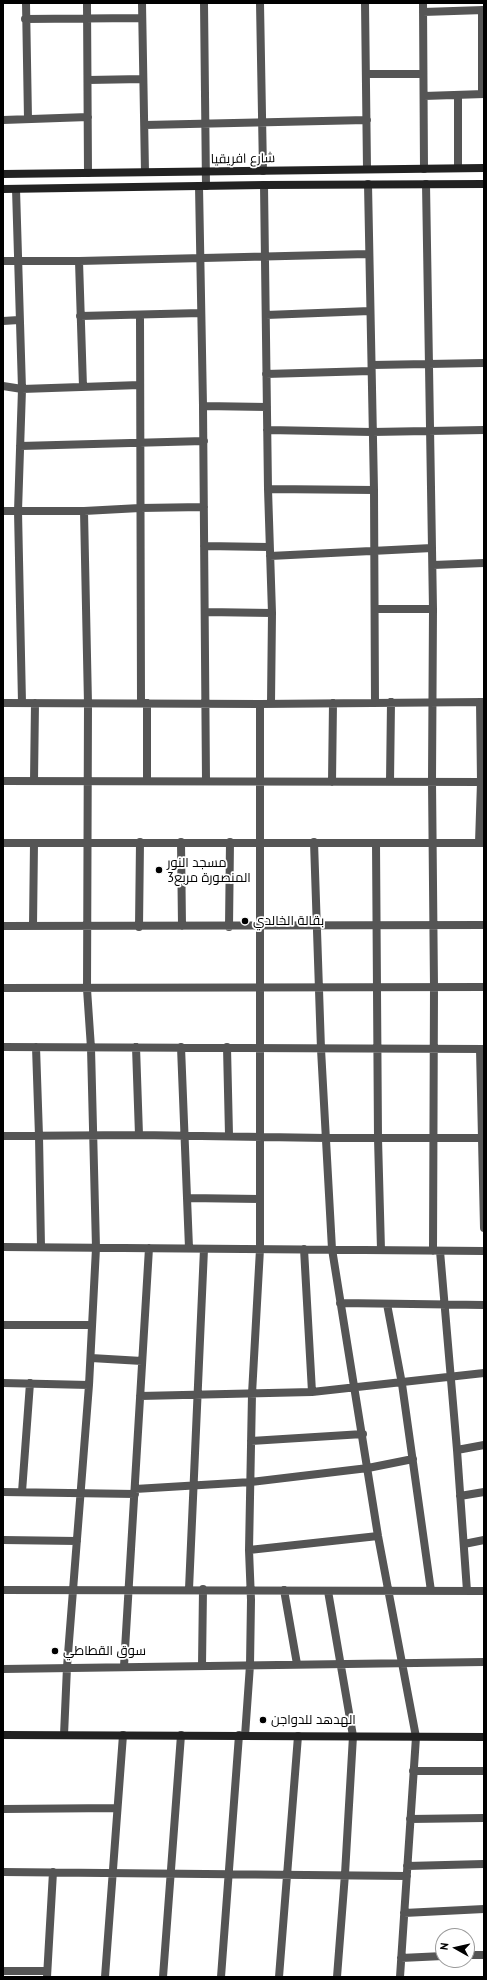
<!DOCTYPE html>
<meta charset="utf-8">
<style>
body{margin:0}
#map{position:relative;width:487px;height:1980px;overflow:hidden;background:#fff;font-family:"PT Sans",sans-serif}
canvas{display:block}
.frame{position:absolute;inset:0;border:4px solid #000;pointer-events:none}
.north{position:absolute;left:435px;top:1928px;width:40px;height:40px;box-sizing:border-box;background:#fff;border:1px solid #999;border-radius:50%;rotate:278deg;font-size:11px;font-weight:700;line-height:16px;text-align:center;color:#000}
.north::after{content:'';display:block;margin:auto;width:14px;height:18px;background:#000;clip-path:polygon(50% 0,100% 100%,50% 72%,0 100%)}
</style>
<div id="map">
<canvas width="487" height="1980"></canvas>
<div class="frame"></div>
<div class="north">N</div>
</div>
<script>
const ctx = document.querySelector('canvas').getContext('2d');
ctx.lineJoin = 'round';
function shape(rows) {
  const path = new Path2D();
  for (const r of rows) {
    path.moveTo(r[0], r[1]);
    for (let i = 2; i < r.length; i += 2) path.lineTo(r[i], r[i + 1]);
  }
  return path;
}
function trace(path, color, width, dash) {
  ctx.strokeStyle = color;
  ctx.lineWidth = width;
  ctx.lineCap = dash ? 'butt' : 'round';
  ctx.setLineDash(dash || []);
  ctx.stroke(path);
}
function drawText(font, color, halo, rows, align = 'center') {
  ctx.font = font + ' "PT Sans",Cairo,sans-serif';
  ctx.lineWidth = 3.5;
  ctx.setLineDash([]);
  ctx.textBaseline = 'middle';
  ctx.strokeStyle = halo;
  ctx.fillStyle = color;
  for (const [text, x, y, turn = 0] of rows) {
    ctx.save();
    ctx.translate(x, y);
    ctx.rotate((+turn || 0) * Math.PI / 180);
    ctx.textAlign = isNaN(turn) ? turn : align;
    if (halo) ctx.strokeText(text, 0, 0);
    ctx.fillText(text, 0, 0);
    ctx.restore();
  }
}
trace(shape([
 [26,3,28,119],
 [87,3,88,173],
 [142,3,145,172],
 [204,3,206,186],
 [260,3,263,171],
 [365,3,367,169],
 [423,3,424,169],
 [423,12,484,10],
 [25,19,142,18],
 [367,74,423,74],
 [88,80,143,79],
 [482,94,482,10],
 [458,95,458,168],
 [424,96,484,94],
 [3,120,88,117],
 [145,125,367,120],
 [368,184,374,490,375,703],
 [426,184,433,609,432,781,434,987,433,1251],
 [264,185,268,489,272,613,271,703],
 [199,186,203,406,206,781],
 [16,189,22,389,18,511,22,703],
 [3,261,79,261,368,254],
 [79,261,83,387],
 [140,315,141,703],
 [266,315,370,311],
 [80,316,201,313],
 [3,321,19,320],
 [372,365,484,363],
 [266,374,371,371],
 [3,386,22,389,140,385],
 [203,406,267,407],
 [267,430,372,432,484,430],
 [20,446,204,441],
 [268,489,374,490],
 [3,511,84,511,140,508,204,507],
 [204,546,269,547],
 [270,556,432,548],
 [433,565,484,563],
 [375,609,433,609],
 [205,612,272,613],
 [3,703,260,704,484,702],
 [147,703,147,781],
 [3,781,484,782],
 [34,781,35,703],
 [332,782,333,703],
 [390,782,391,702],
 [181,842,182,926],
 [314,842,321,1049,332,1249,378,1536,416,1737,400,1977],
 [3,843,484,843],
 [376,843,378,1138,381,1250],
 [479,843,481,782,480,702],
 [3,926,484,925],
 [33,926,34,843],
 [139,927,140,842],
 [229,927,230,842],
 [3,988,484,987],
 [3,1047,484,1049],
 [36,1047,39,1136,41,1247],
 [136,1047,139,1135],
 [181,1047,189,1248],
 [227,1047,229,1135],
 [480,1049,484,1228],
 [3,1136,139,1135,326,1138,484,1138],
 [187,1198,260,1199],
 [3,1247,484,1251],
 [304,1249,312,1392],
 [440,1251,457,1450,467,1591],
 [340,1303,484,1305],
 [387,1304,402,1384,431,1591],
 [3,1325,92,1325],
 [91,1358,142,1361],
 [3,1383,89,1385],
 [140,1396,312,1392,484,1373],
 [251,1441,363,1434],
 [457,1450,484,1445],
 [135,1489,251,1482,368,1468,413,1459],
 [3,1492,135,1494],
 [22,1492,30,1383],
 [460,1496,484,1492],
 [3,1540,77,1541],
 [464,1544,484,1540],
 [249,1550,378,1536],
 [189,1589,204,1249],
 [3,1590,484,1591],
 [284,1590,297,1664],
 [328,1591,353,1736,345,1874,337,1977],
 [124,1666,149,1248],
 [202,1666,203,1589],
 [3,1669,484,1662],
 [64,1735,67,1667,89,1385,96,1248,91,1048,87,989,88,704,84,511],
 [245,1736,250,1665,251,1600,249,1550,252,1394,260,1249,260,704],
 [413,1771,484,1771],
 [3,1809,117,1808],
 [410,1819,484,1818],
 [407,1866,484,1864],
 [3,1872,407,1876],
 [404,1913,484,1909],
 [467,1955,484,1955],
 [401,1958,443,1956],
 [3,1971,47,1971],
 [47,1977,53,1872],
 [105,1977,123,1735],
 [163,1977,181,1735],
 [221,1977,239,1735],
 [279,1977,298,1736]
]), '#555', 8);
trace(shape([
 [3,174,484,168],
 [3,189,264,185,484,184],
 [3,1735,484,1737]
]), '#222', 8);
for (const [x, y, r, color] of [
 [159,870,4,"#000"],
 [245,921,4,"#000"],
 [55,1651,4,"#000"],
 [263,1720,4,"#000"]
]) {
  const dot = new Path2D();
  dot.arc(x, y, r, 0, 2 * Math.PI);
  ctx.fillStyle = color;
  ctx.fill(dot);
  trace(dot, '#fff', 1.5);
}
drawText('13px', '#000', '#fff', [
 ["شارع افريقيا",243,159,-1]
]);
drawText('13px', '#000', '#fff', [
 ["مسجد النور",167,863],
 ["المنصورة مربع3",167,878],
 ["بقالة الخالدي",253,921],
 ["سوق القطاطي",63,1651],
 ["الهدهد للدواجن",271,1720]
], 'left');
</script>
